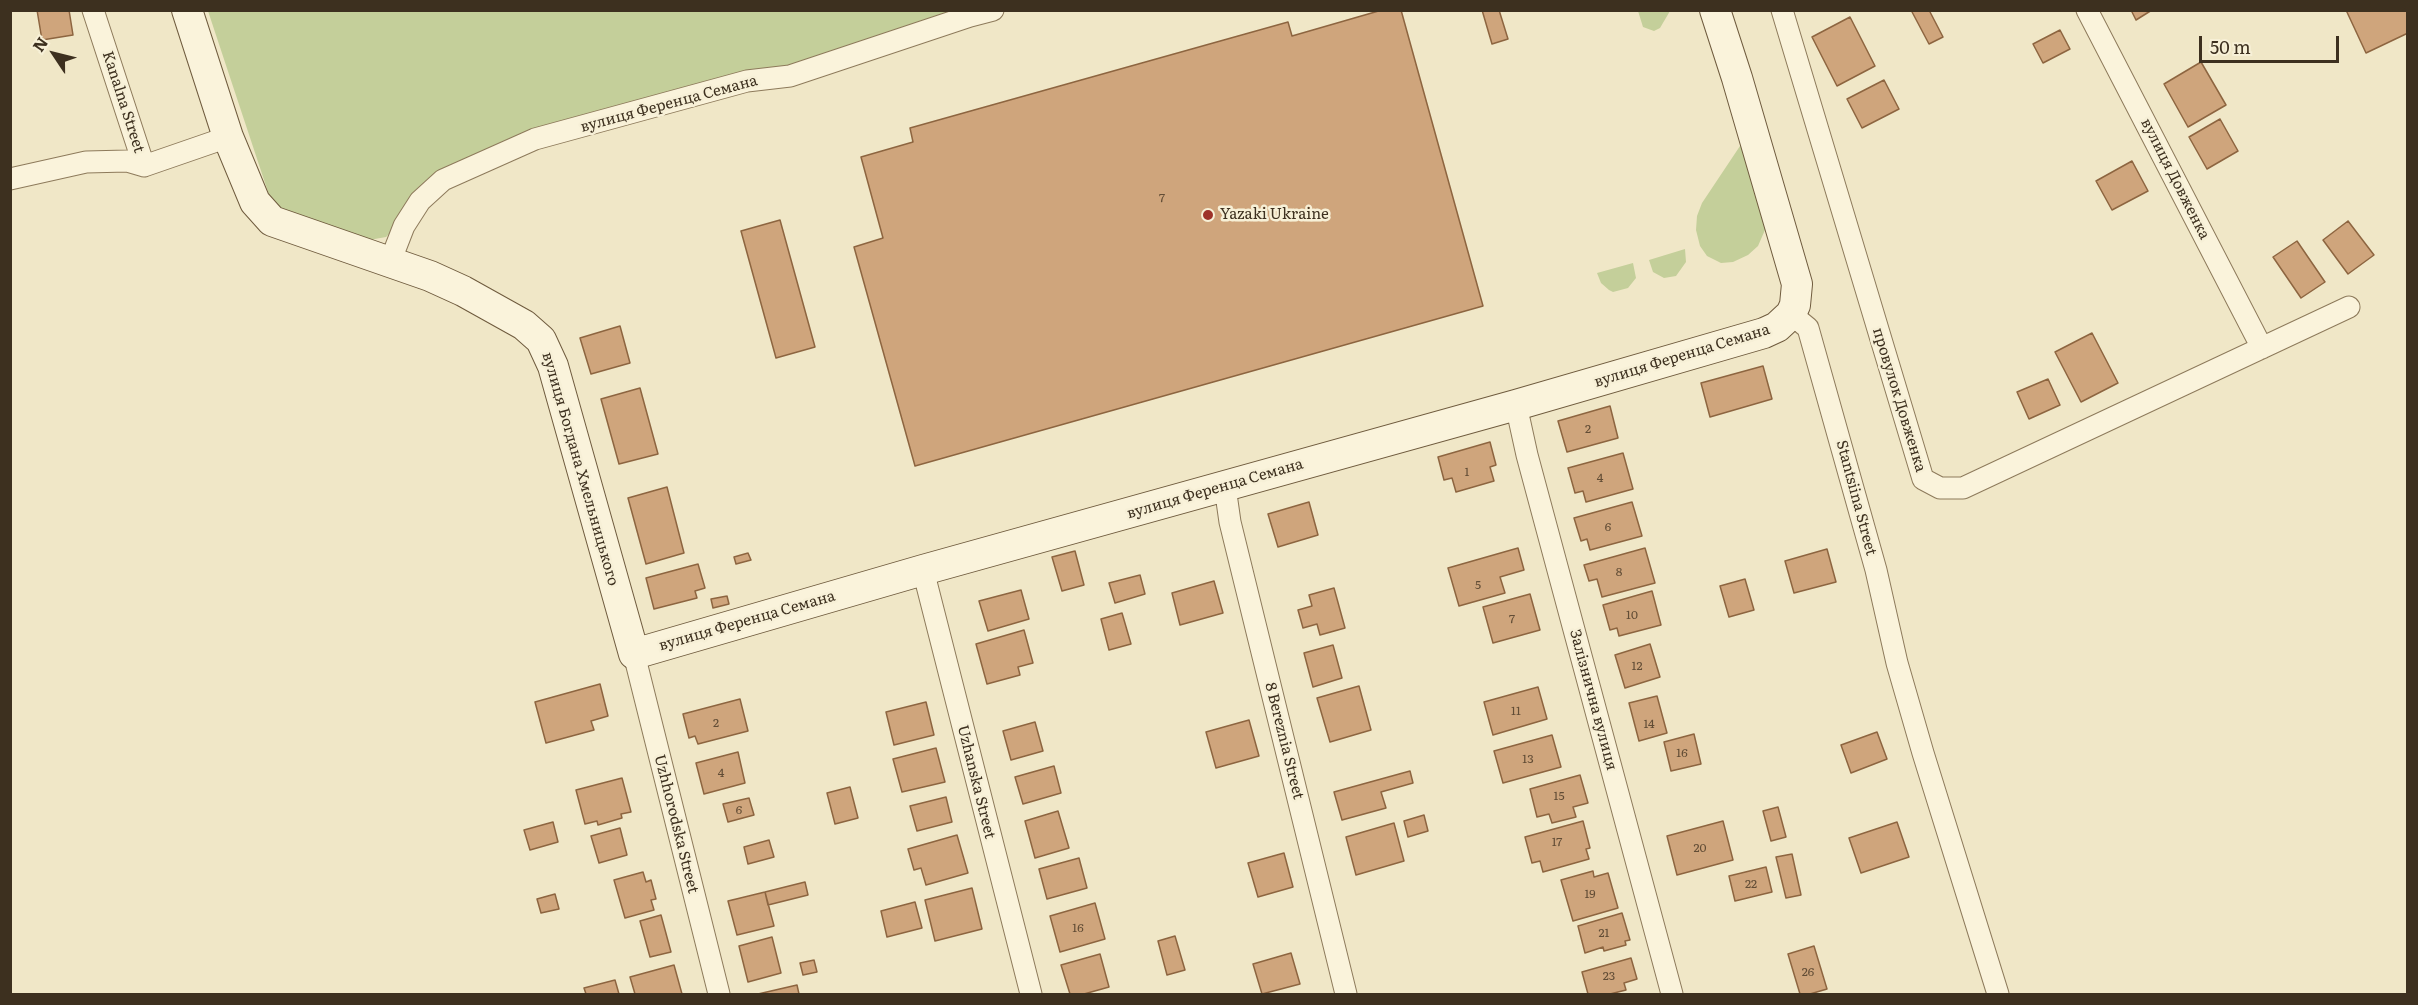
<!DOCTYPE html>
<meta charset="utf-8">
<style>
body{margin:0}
#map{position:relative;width:2418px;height:1005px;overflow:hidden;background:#f0e7c7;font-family:Literata,serif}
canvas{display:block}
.frame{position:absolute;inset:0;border:12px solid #3d301f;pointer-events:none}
.north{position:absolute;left:24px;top:24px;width:60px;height:60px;-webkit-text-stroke:4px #f7f0d7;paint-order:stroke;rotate:305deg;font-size:16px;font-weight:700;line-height:24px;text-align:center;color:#3d301f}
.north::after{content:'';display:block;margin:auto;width:21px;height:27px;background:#3d301f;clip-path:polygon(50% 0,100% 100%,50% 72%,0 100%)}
.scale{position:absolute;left:2199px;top:36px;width:140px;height:27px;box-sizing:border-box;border:3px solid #3d301f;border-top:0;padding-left:8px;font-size:18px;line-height:21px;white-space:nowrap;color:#3d301f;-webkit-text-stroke:4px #f7f0d7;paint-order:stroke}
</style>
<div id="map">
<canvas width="2418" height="1005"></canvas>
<div class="frame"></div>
<div class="north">N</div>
<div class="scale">50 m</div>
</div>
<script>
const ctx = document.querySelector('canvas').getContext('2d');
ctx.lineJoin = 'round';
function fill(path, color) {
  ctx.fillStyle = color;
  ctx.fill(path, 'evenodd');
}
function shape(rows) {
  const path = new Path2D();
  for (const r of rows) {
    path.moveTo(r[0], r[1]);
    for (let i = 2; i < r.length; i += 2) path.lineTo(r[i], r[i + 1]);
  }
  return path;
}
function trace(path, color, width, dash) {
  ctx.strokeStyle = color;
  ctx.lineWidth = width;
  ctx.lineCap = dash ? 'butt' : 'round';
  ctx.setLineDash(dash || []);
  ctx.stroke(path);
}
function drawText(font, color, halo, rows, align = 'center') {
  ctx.font = font + ' Literata,serif';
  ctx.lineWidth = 5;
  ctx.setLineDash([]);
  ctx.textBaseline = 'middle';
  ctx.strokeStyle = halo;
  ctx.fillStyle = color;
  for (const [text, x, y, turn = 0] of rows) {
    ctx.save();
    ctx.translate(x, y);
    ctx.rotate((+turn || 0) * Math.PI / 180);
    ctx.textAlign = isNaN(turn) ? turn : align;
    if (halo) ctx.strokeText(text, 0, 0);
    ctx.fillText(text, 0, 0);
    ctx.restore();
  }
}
fill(shape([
 [208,11,965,11,438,176,401,222,386,237,369,240,290,218,271,201],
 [1638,11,1638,10,1670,11,1660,28,1654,31,1643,27],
 [1742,143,1768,223,1758,246,1748,255,1733,262,1721,263,1707,256,1700,246,1696,230,1697,216,1702,203],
 [1685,249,1686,262,1676,276,1664,278,1653,272,1649,260],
 [1633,263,1636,278,1628,288,1613,292,1609,290,1601,283,1597,273]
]), '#c4cf9a');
const building = shape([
 [37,10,69,10,73,35,42,40,37,10],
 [1382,10,1401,10,1483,306,915,466,854,247,883,238,861,157,913,142,910,128,1288,22,1292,36,1382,10],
 [1482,10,1499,10,1508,39,1492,44,1482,10],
 [1911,10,1929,10,1943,37,1929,44,1911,10],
 [2131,10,2152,10,2136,20,2131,10],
 [2346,10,2407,10,2408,33,2366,53,2346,10],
 [1850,17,1875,66,1837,86,1812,37,1850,17],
 [2060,30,2070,49,2043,63,2033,44,2060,30],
 [2201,62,2226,105,2188,127,2164,84,2201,62],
 [1884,80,1899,109,1862,128,1847,99,1884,80],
 [2220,119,2238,151,2207,169,2189,137,2220,119],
 [2132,161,2148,191,2112,210,2096,181,2132,161],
 [780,220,815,347,776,358,741,231,780,220],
 [2348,221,2374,255,2348,274,2323,240,2348,221],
 [2297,241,2325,282,2301,298,2273,257,2297,241],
 [620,326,630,363,591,374,580,338,620,326],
 [2092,333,2118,383,2081,402,2055,352,2092,333],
 [1763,366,1772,399,1710,417,1701,383,1763,366],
 [2048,379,2060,405,2029,419,2017,392,2048,379],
 [640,388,658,454,619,464,601,399,640,388],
 [1610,406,1618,438,1567,452,1558,421,1610,406],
 [1490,442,1496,465,1490,467,1494,481,1456,492,1452,478,1444,480,1438,457,1490,442],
 [1623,453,1633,489,1586,502,1583,491,1575,493,1568,468,1623,453],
 [667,487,684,553,646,564,628,498,667,487],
 [1309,502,1318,535,1278,547,1268,514,1309,502],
 [1632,502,1642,536,1590,550,1587,539,1581,541,1574,518,1632,502],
 [1518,548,1524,570,1500,577,1505,593,1459,606,1448,568,1518,548],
 [1645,548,1655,583,1602,597,1597,579,1589,581,1584,565,1645,548],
 [1827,549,1836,582,1794,593,1785,561,1827,549],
 [1075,551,1084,585,1062,591,1052,557,1075,551],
 [748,553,751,560,736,564,734,557,748,553],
 [698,564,705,588,695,591,697,598,654,609,646,578,698,564],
 [1140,575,1145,594,1115,603,1109,583,1140,575],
 [1745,579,1754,610,1729,617,1720,586,1745,579],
 [1214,581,1223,613,1180,625,1172,593,1214,581],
 [1334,588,1345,628,1320,635,1317,624,1303,628,1298,610,1312,606,1309,595,1334,588],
 [1021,590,1029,619,988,631,979,601,1021,590],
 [1652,591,1661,625,1619,636,1617,628,1610,630,1603,605,1652,591],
 [1530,594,1540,630,1493,643,1483,607,1530,594],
 [727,596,729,604,713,608,711,599,727,596],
 [1122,613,1131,644,1109,650,1101,619,1122,613],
 [1024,630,1033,663,1018,667,1020,675,987,684,976,644,1024,630],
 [1650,644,1660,677,1625,688,1615,655,1650,644],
 [1333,645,1342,678,1313,687,1304,653,1333,645],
 [600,684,608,716,591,721,594,730,546,743,535,702,600,684],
 [1359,686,1371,730,1330,742,1317,698,1359,686],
 [1538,687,1547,719,1493,735,1484,702,1538,687],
 [1657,696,1667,733,1639,741,1629,703,1657,696],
 [740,699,748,731,698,744,695,736,689,738,683,714,740,699],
 [926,702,934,735,894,745,886,712,926,702],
 [1249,720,1259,756,1216,768,1206,732,1249,720],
 [1035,722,1043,751,1011,760,1003,731,1035,722],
 [1877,732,1887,759,1851,773,1841,745,1877,732],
 [1694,734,1701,764,1671,771,1664,742,1694,734],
 [1552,735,1561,767,1503,783,1494,751,1552,735],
 [936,748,945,782,902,792,893,759,936,748],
 [738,752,745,783,704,794,696,763,738,752],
 [1054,766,1061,793,1023,804,1015,777,1054,766],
 [1410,771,1413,783,1381,792,1386,808,1342,820,1334,792,1410,771],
 [1580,775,1588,803,1573,807,1576,817,1552,823,1549,814,1537,817,1530,789,1580,775],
 [622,778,631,812,621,814,622,818,598,825,597,821,585,824,576,790,622,778],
 [850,787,858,818,835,824,827,793,850,787],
 [946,797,952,822,917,831,910,806,946,797],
 [749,798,754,815,728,822,723,804,749,798],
 [1778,807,1786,837,1771,841,1763,811,1778,807],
 [1058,811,1069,848,1035,858,1025,821,1058,811],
 [1424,815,1428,831,1408,837,1404,821,1424,815],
 [1583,821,1590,848,1586,849,1589,859,1543,872,1540,861,1532,863,1525,837,1583,821],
 [1723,821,1733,860,1677,875,1667,836,1723,821],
 [553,822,558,842,530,850,524,830,553,822],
 [1897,822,1909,857,1861,873,1849,838,1897,822],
 [1394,823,1404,861,1356,875,1346,837,1394,823],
 [620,828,627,855,599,863,591,836,620,828],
 [957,835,968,873,926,885,921,868,914,870,908,849,957,835],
 [769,840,774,857,748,864,744,847,769,840],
 [1284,853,1293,887,1258,897,1248,863,1284,853],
 [1792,854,1801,895,1786,898,1776,857,1792,854],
 [1079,858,1087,888,1047,899,1039,869,1079,858],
 [1766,867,1772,892,1735,901,1729,876,1766,867],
 [1593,871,1594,877,1608,873,1618,908,1573,921,1561,880,1593,871],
 [643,872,646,882,651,880,656,899,651,900,654,910,625,918,614,880,643,872],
 [805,882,808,895,768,905,765,892,805,882],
 [972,888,982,929,935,941,925,900,972,888],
 [765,892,774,926,737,935,728,901,765,892],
 [555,894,559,909,541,913,537,899,555,894],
 [915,902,922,928,887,937,881,911,915,902],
 [1095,903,1105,939,1060,952,1050,916,1095,903],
 [1622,913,1630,940,1625,941,1626,945,1604,951,1603,947,1585,953,1578,926,1622,913],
 [661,915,671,952,650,957,640,921,661,915],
 [1175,936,1185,970,1167,975,1158,941,1175,936],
 [772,937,781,973,748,982,739,946,772,937],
 [1814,946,1827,989,1810,994,1800,994,1788,954,1814,946],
 [1291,953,1300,984,1262,994,1253,964,1291,953],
 [1100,954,1109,987,1084,994,1070,994,1061,965,1100,954],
 [1631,958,1637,979,1624,983,1626,990,1610,994,1588,994,1582,972,1631,958],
 [814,960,817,972,803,975,800,963,814,960],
 [674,965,682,994,635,994,630,977,674,965],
 [615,980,619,994,586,994,584,988,615,980],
 [797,985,799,994,758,994,797,985]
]);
fill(building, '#cfa57c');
trace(building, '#8d6540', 1.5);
const street = shape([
 [93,10,144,166],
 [1782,10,1923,479,1940,488,1963,488,2349,307],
 [2087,10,2262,348],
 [144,166,228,137],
 [10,179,86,162,127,161,144,166],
 [390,262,404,226,420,201,443,180,535,139,747,81,790,76,970,16,993,10],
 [1791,314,1808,328,1876,570,1897,663,1923,753,1998,994],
 [1516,405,1527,455,1672,994],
 [1225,487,1230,522,1346,994],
 [923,570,1031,994],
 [634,654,719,994]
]);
const secondary = shape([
 [187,10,228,137,255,202,272,221,430,276,463,291,524,325,541,340,553,366,634,654,923,570,1516,405,1764,333,1777,327,1791,314,1795,305,1797,284,1737,78,1715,10]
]);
trace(street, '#8d7a5b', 23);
trace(secondary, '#6f5b3e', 32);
trace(street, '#faf3db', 21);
trace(secondary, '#faf3db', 30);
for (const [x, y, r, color] of [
 [1208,215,6,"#9e3229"]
]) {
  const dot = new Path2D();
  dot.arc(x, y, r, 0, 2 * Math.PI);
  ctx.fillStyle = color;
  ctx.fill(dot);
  trace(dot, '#f7f0d7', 2);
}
drawText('12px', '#624d36', null, [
 ["7",1162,198],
 ["2",1588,429],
 ["1",1467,472],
 ["4",1600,478],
 ["6",1608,527],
 ["8",1619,572],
 ["5",1478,585],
 ["10",1632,615],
 ["7",1512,619],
 ["12",1637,666],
 ["11",1516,711],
 ["2",716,723],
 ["14",1649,724],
 ["16",1682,753],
 ["13",1528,759],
 ["4",721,773],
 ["15",1559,796],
 ["6",739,810],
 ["17",1557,842],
 ["20",1700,848],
 ["22",1751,884],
 ["19",1590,894],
 ["16",1078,928],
 ["21",1604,933],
 ["26",1808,972],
 ["23",1609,976]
]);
drawText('15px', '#3d301f', '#f7f0d7', [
 ["Kanalna Street",123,102,72],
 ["вулиця Ференца Семана",669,104,-15],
 ["вулиця Довженка",2175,179,63],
 ["вулиця Ференца Семана",1682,356,-17],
 ["провулок Довженка",1899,400,73],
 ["вулиця Богдана Хмельницького",580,469,74],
 ["вулиця Ференца Семана",1215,489,-16],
 ["Stantsiina Street",1856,498,75],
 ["вулиця Ференца Семана",747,621,-16],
 ["Залізнична вулиця",1593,700,75],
 ["8 Bereznia Street",1284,741,76],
 ["Uzhanska Street",976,782,76],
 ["Uzhhorodska Street",676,824,76]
]);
drawText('15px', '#3d301f', '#f7f0d7', [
 ["Yazaki Ukraine",1220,215]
], 'left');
</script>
